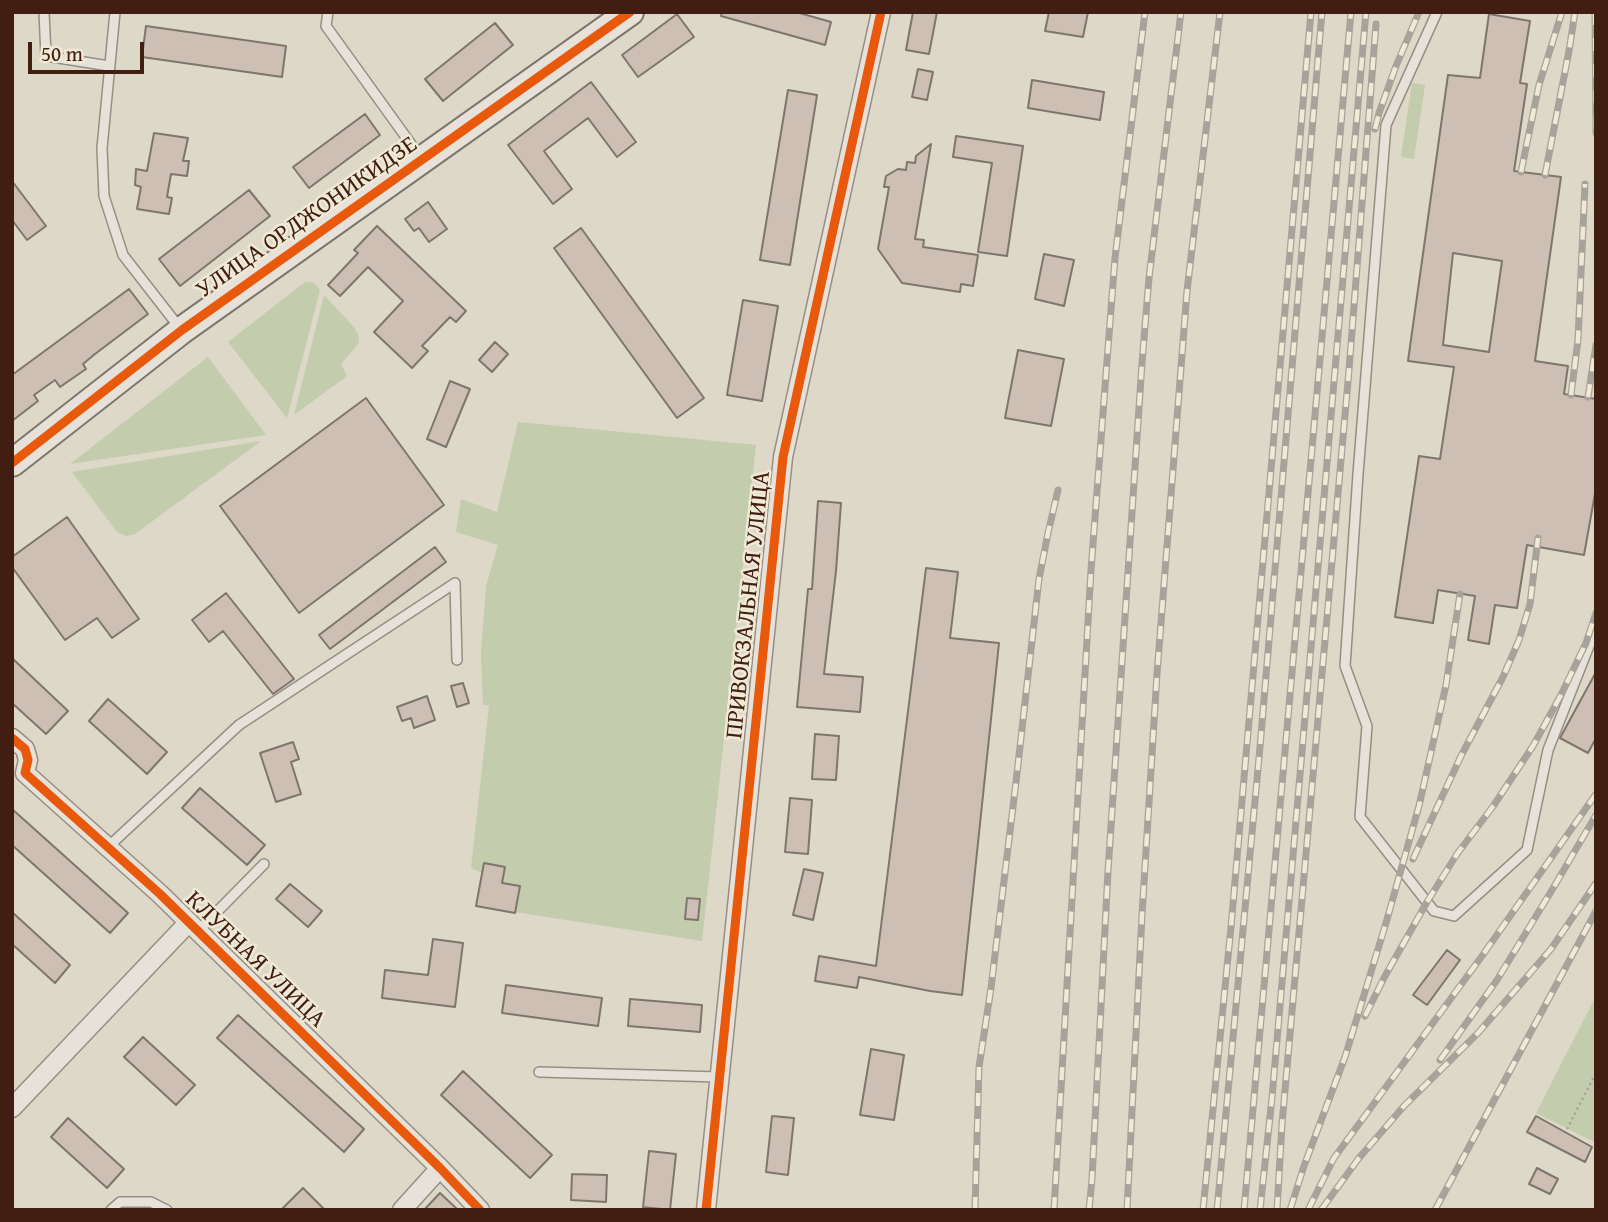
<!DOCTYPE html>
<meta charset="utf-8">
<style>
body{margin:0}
#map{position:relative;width:1608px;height:1222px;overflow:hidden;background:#ddd8c8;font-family:"Gentium Book Plus",serif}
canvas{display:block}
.frame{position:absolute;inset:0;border:14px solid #411e11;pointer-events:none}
.scale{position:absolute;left:28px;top:42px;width:116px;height:32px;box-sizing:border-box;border:4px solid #411e11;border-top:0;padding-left:9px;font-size:21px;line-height:24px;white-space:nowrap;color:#411e11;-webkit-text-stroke:5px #efe9d5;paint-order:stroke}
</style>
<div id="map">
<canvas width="1608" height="1222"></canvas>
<div class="frame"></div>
<div class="scale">50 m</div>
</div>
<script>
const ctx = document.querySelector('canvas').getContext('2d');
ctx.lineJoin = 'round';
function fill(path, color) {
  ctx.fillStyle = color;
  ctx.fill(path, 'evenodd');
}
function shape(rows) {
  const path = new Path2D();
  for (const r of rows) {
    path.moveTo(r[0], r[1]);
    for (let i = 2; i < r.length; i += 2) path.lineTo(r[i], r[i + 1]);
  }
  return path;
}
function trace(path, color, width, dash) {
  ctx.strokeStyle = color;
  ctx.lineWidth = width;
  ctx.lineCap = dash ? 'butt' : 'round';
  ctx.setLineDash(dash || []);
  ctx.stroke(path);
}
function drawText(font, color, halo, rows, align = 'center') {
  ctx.font = font + ' "Gentium Book Plus",serif';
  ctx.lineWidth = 5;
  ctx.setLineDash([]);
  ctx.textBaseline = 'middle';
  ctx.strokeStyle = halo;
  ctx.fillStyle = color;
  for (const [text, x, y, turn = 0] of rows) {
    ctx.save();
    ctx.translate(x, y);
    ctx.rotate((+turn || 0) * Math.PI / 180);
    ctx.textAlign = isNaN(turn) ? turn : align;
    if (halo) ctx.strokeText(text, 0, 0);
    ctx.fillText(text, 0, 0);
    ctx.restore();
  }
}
fill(shape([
 [1412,83,1425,85,1414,159,1401,157],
 [305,282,314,283,320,290,287,418,228,342],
 [324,295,353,326,358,334,359,343,341,364,347,376,294,415],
 [208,357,266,435,70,464],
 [518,422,756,445,702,941,476,906,482,873,471,868,489,705,483,705,481,654,486,586,498,545,456,532,461,499,497,512],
 [261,441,135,534,126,536,117,532,72,472],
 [1596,996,1596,1143,1536,1113]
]), '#c3ccad');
const building = shape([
 [722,12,796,12,831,22,825,45,721,16,722,12],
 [913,12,937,12,929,54,906,50,913,12],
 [1049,12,1088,12,1083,37,1045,31,1049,12],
 [677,14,694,37,638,77,622,55,677,14],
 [1489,14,1530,21,1520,83,1527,84,1514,171,1561,177,1535,361,1568,366,1564,394,1596,399,1596,488,1584,555,1527,545,1517,608,1495,605,1489,644,1468,640,1475,596,1438,590,1433,623,1395,617,1419,456,1440,459,1454,367,1408,361,1448,75,1480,78,1489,14],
 [1453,253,1502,261,1489,352,1443,345,1453,253],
 [495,23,513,45,443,101,425,79,495,23],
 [146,26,286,46,282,77,142,57,146,26],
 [918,69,933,72,927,100,912,97,918,69],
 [1032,80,1104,92,1100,120,1028,108,1032,80],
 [591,82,636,142,617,157,588,118,544,151,572,189,553,204,508,145,591,82],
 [788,90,817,95,790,265,760,260,788,90],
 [365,114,380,135,309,188,293,167,365,114],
 [154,133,188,138,183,161,189,161,187,176,171,174,167,197,172,198,169,214,137,209,141,187,135,185,136,169,147,171,154,133],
 [956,136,1023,146,1007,256,978,252,992,163,953,157,956,136],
 [931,144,915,239,924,240,923,247,978,255,973,286,961,284,960,292,902,283,878,249,889,187,884,187,886,176,898,169,906,170,907,162,915,163,916,156,931,144],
 [12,181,46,226,27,240,12,220,12,181],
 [249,190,270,216,180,286,159,259,249,190],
 [428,202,447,229,429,242,419,228,414,231,405,219,428,202],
 [377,226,466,311,456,322,450,317,422,346,428,351,412,368,374,332,403,301,368,267,340,296,328,285,358,253,354,250,377,226],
 [581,228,704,398,677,418,554,248,581,228],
 [1044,254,1074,260,1064,306,1035,299,1044,254],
 [129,289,148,314,95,354,83,364,86,369,60,387,55,380,34,395,38,401,12,421,12,375,129,289],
 [743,300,778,306,762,401,727,395,743,300],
 [495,342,508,354,492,372,479,360,495,342],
 [1018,350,1064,359,1051,426,1005,418,1018,350],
 [450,381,470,389,446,447,427,439,450,381],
 [366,398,444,505,299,613,220,506,366,398],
 [818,501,841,503,836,571,824,674,863,677,860,712,797,707,808,589,812,589,818,501],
 [67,517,139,619,112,638,97,618,65,640,12,567,12,557,67,517],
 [435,547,446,562,330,649,319,635,435,547],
 [926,568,958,572,950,638,999,643,962,995,930,991,859,977,857,988,815,981,819,956,876,966,926,568],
 [226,593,294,679,273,694,223,631,209,642,192,620,226,593],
 [12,658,68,711,46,734,12,703,12,658],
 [1596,672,1596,738,1588,753,1560,738,1596,672],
 [463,683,469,703,457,707,451,686,463,683],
 [427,696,435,720,414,728,411,718,402,721,397,707,427,696],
 [108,699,167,752,147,774,89,721,108,699],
 [815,734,839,736,836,780,812,779,815,734],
 [293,742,299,759,291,762,301,794,276,802,260,753,293,742],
 [200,788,265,845,247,865,182,808,200,788],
 [790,798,812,800,808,854,785,852,790,798],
 [12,809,128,913,110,933,12,845,12,809],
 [484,863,505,867,502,883,520,886,515,913,476,906,484,863],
 [804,869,823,873,813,920,793,915,804,869],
 [290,884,322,911,308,927,276,899,290,884],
 [687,898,700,899,698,920,685,919,687,898],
 [12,912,70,965,55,983,12,944,12,912],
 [433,939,463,943,455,1007,382,998,385,970,428,975,433,939],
 [1447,950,1460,960,1427,1005,1413,995,1447,950],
 [506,985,602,998,598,1026,502,1013,506,985],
 [630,999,702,1005,700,1032,628,1026,630,999],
 [238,1015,364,1129,344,1152,217,1038,238,1015],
 [143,1037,195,1085,176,1105,124,1057,143,1037],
 [871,1049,904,1055,894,1120,860,1115,871,1049],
 [463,1071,552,1155,530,1178,441,1095,463,1071],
 [772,1116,794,1118,788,1175,766,1172,772,1116],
 [1536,1116,1592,1147,1585,1162,1527,1132,1536,1116],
 [68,1118,124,1169,107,1188,51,1137,68,1118],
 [649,1151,676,1154,670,1210,643,1207,649,1151],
 [1537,1168,1558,1179,1550,1194,1529,1184,1537,1168],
 [572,1174,607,1175,606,1202,571,1200,572,1174],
 [303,1188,325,1210,281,1210,303,1188],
 [440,1193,458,1210,424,1210,440,1193]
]);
fill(building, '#cebfb4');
trace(building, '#7e766c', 2);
const lane = shape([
 [44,12,46,56,109,66],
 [115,12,102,148,104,196,123,255,179,327],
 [328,12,326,26,421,158],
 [1437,12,1386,125,1358,474,1345,666,1367,726,1360,817,1434,911,1454,916,1527,850,1548,750,1596,628],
 [108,847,239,725,455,583,457,660],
 [198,931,264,864],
 [539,1072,719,1077],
 [111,1210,120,1202,151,1202,167,1210]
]);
const street = shape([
 [12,738,25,749,28,760,25,773,160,894,440,1168,480,1210],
 [12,1108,189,922],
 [402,1210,440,1168],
 [706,1210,783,457,881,12]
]);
const secondary = shape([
 [12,463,182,330,630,12]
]);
trace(lane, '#968e83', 12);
trace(street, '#968e83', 21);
trace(secondary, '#7e766c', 30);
trace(shape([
 [1567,1129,1596,1073]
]), '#a7a29a', 2.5, [2, 3.5]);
trace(lane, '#e6e2da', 9);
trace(street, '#e6e2da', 18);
trace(secondary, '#e6e2da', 26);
const rail = shape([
 [1595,12,1596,133],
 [1375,129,1379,113,1396,66,1419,12],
 [1521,172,1539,85,1562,12],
 [1545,175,1569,51,1575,12],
 [1571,395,1578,340,1585,184],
 [1588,397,1596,345],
 [1413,859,1462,754,1503,677,1519,640,1530,604,1538,538],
 [1365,1016,1385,976,1427,902,1457,854,1494,805,1533,746,1561,695,1586,643,1596,613],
 [1440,1060,1497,980,1552,890,1596,815],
 [975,1210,979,1067,991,988,1016,782,1039,579,1048,533,1058,490],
 [1054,1210,1091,570,1108,348,1115,258,1145,12],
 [1089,1210,1092,1179,1108,871,1142,363,1149,278,1181,12],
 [1127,1210,1142,915,1157,674,1187,291,1220,12],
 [1203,1210,1231,927,1311,12],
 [1217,1210,1260,747,1322,12],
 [1244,1210,1351,12],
 [1260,1210,1272,1098,1366,12],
 [1277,1210,1282,1124,1349,370,1376,24],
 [1290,1210,1304,1166,1345,1057,1386,923,1419,806,1446,685,1460,594],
 [1308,1210,1334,1158,1482,956,1596,794],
 [1321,1210,1359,1158,1404,1106,1478,1033,1551,949,1596,883],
 [1435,1210,1596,911]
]);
trace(rail, '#a7a29a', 7);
trace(rail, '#efe9d5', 4.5, [13]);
trace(shape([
 [12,463,182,330,630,12],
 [12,738,25,749,28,760,25,773,160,894,440,1168,480,1210],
 [706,1210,783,457,881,12]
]), '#e8590c', 9);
drawText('24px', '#411e11', '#efe9d5', [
 ["УЛИЦА ОРДЖОНИКИДЗЕ",307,218,-35],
 ["ПРИВОКЗАЛЬНАЯ УЛИЦА",749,605,-84],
 ["КЛУБНАЯ УЛИЦА",255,960,44]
]);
</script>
